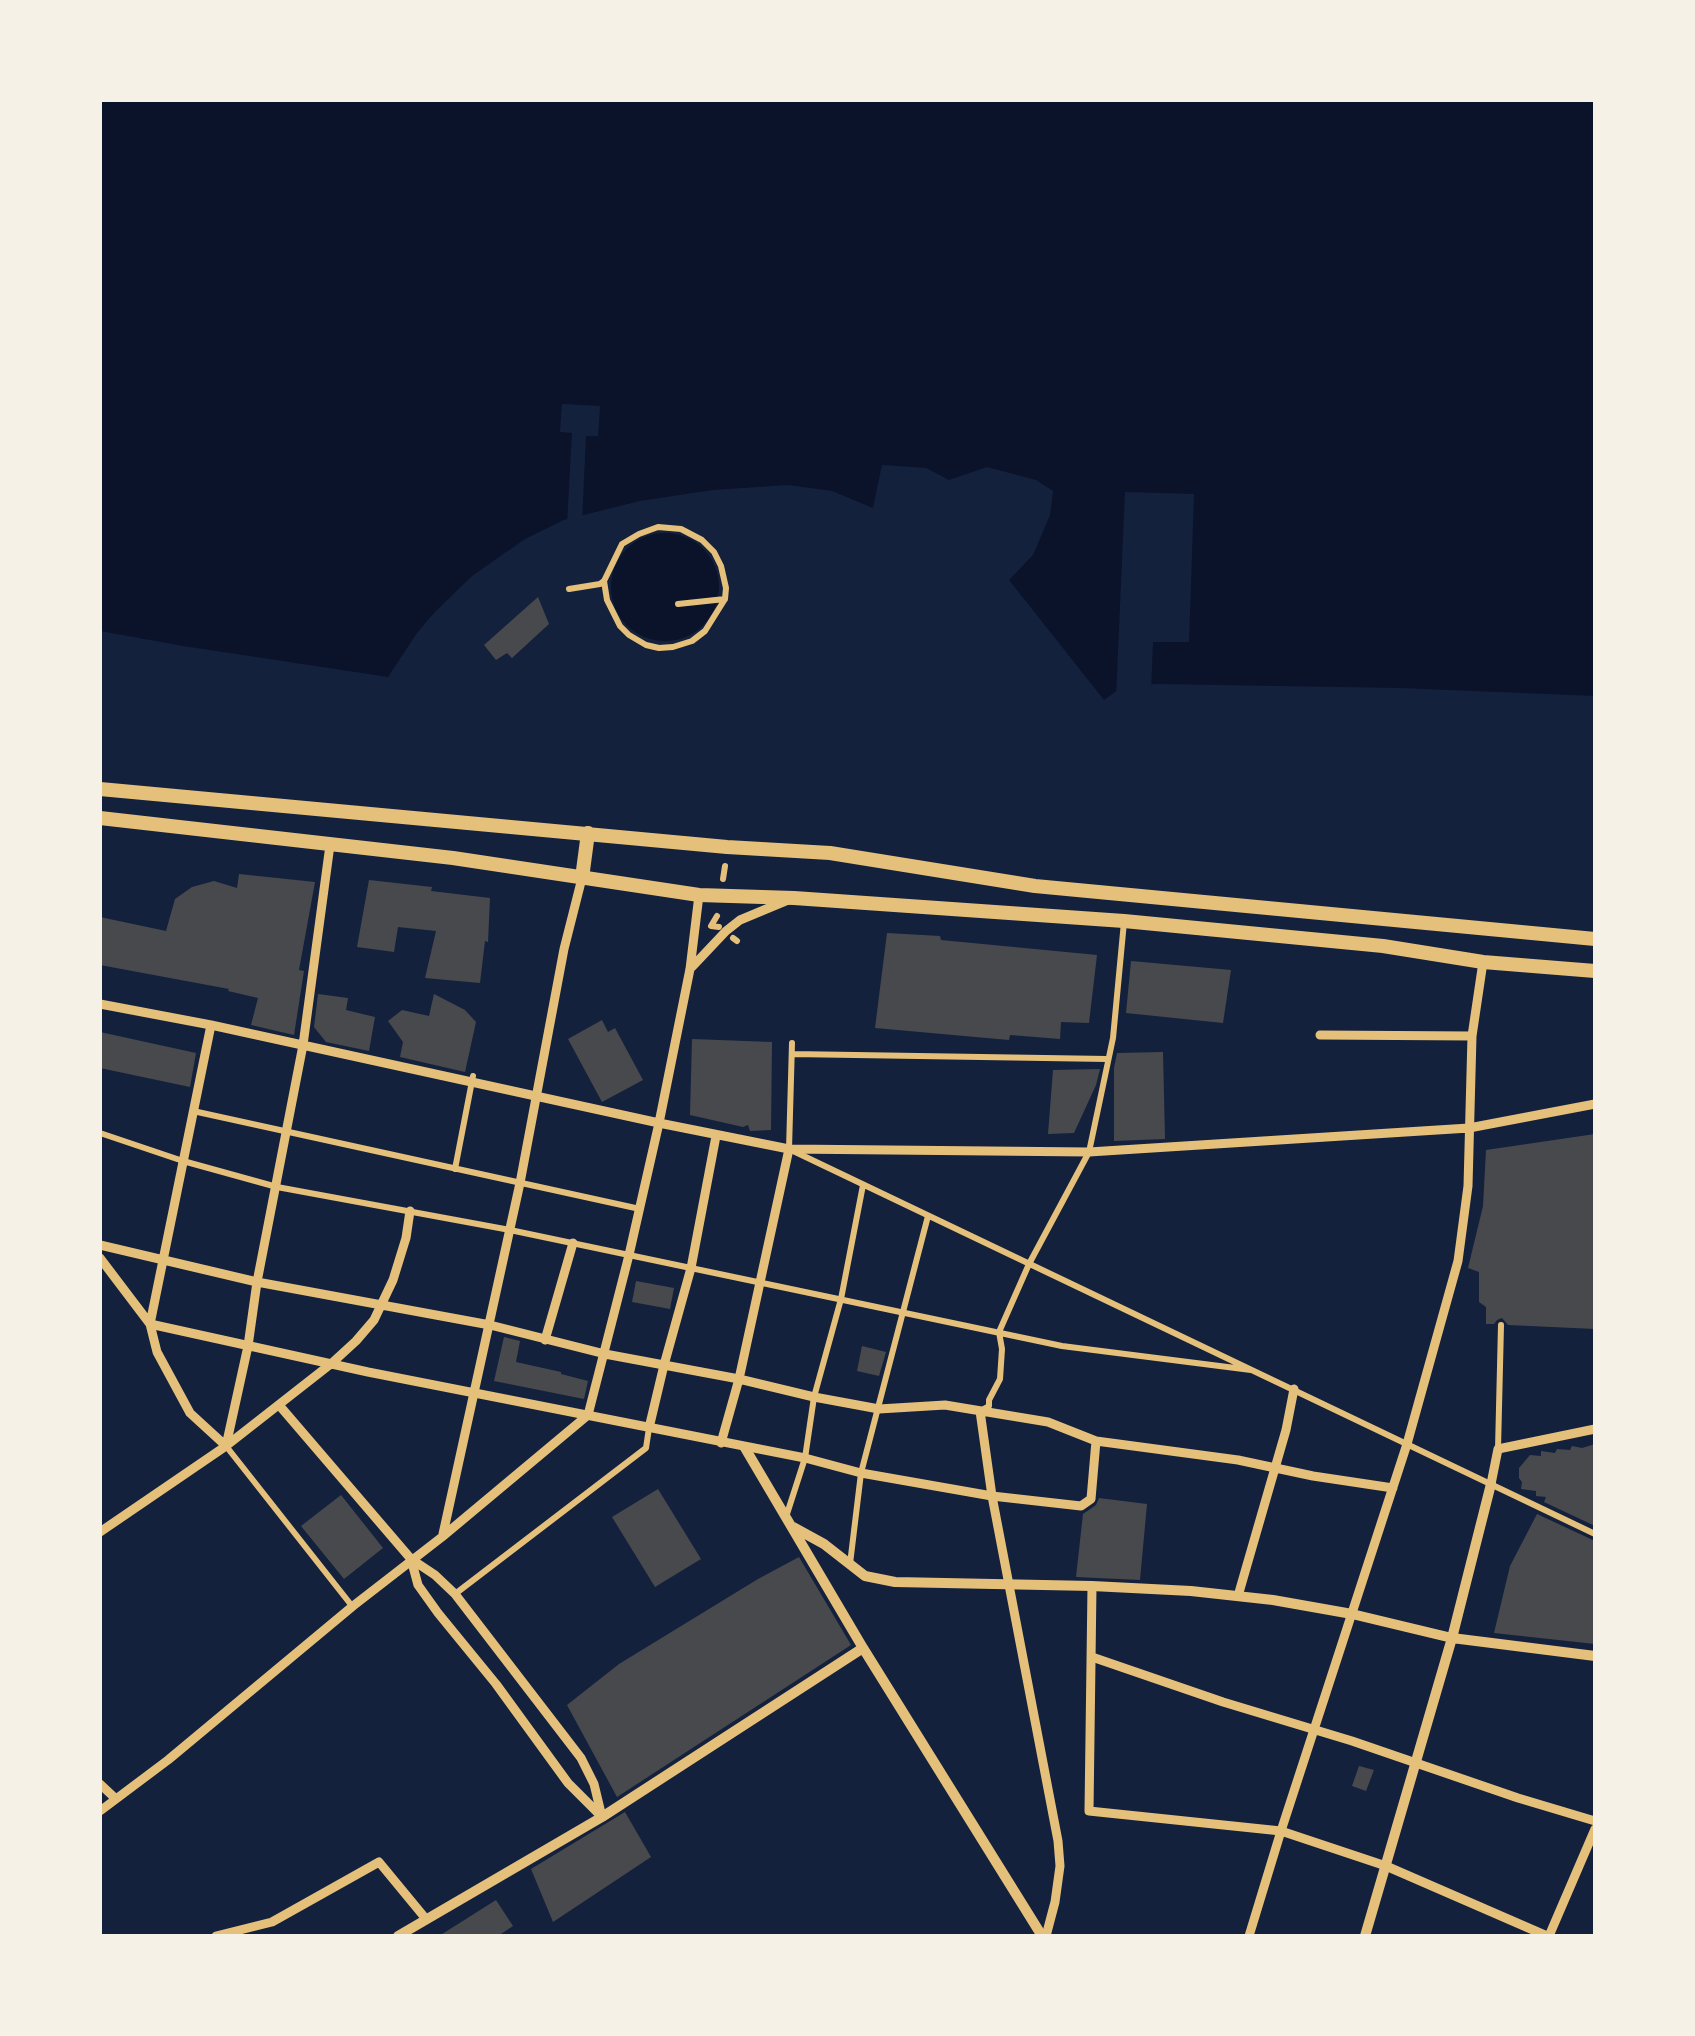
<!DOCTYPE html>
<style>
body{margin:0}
#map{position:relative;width:1695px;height:2036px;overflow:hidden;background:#14213d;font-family:"Varela Round",sans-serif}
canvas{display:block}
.frame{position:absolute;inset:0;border:102px solid #f6f1e7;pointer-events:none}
</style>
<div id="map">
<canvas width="1695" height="2036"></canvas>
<div class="frame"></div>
</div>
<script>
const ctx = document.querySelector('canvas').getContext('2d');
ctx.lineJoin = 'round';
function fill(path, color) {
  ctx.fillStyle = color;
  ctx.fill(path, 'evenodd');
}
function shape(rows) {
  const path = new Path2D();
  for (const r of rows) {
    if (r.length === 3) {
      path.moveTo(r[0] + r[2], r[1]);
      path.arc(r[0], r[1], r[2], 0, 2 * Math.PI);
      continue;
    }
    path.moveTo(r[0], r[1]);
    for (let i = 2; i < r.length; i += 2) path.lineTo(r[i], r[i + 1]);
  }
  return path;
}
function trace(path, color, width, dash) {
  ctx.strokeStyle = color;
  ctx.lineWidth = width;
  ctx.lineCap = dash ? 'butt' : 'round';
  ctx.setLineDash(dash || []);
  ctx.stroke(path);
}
fill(shape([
 [100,100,1595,100,1595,696,1400,688,1157,684,1122,687,1104,700,1009,580,1033,555,1050,515,1053,491,1036,480,987,467,949,480,926,468,882,465,873,508,832,491,788,485,713,490,673,496,640,501,564,520,525,539,472,576,434,613,417,633,388,677,183,646,100,631],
 [665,587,54]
]), '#0b132b');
fill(shape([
 [562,404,600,406,598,436,586,436,582,521,567,524,572,433,560,432],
 [1125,492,1194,494,1189,642,1153,642,1151,690,1123,692,1116,698]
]), '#14213d');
fill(shape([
 [538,597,549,624,512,658,507,653,496,660,484,645],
 [239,874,315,882,299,970,304,971,294,1035,251,1025,258,998,228,991,229,989,100,965,100,917,166,931,175,899,192,887,214,881,237,888],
 [369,880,432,887,431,891,490,898,488,942,485,941,480,983,425,978,436,931,398,927,394,952,357,947],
 [887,933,940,936,941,940,1097,955,1089,1023,1061,1022,1060,1039,1010,1035,1009,1040,875,1028],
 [1131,961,1231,970,1223,1023,1126,1013],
 [318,994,348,998,346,1010,375,1017,369,1051,326,1042,314,1027],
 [434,994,465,1010,476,1022,465,1072,400,1057,403,1042,388,1021,402,1010,429,1016],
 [602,1020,608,1032,615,1028,643,1080,602,1102,568,1039],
 [100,1032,196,1053,190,1087,100,1068],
 [692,1039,772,1042,771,1130,750,1131,748,1125,743,1127,690,1115],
 [1163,1052,1165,1139,1114,1141,1114,1068,1117,1053],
 [1100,1069,1096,1085,1074,1133,1048,1134,1053,1070],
 [1595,1134,1595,1329,1508,1325,1502,1318,1497,1320,1494,1324,1486,1324,1486,1307,1479,1302,1479,1272,1468,1268,1483,1206,1486,1150],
 [636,1281,674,1288,670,1309,632,1302],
 [504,1337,520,1341,516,1362,561,1372,561,1374,588,1381,584,1399,494,1381],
 [862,1346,886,1352,879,1376,857,1371],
 [1595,1444,1595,1526,1544,1502,1546,1497,1536,1496,1536,1491,1521,1489,1522,1482,1519,1478,1519,1468,1530,1455,1541,1456,1541,1451,1555,1453,1557,1449,1570,1450,1572,1446,1582,1448],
 [658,1489,701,1559,655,1587,612,1517],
 [341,1495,383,1548,344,1579,301,1526],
 [1099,1498,1147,1504,1140,1580,1076,1577,1083,1514,1096,1505],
 [1537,1514,1595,1541,1595,1644,1494,1633,1510,1566],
 [799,1557,851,1645,617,1797,567,1705,619,1664,758,1579],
 [1359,1766,1374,1770,1366,1791,1352,1786],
 [625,1812,651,1857,553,1922,531,1869],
 [496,1900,513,1926,498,1936,439,1936]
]), '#48494c');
trace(shape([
 [569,589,600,584,604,581,622,544,639,534,658,527,681,529,702,540,714,552,721,566,726,588,725,599,705,631,692,641,673,647,659,648,646,645,629,635,620,626,607,600,604,581],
 [678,604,725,599],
 [723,879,725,866],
 [717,916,711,926,719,927],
 [733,938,737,941],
 [792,1043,789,1149,1595,1534],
 [792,1054,1107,1059],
 [193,1111,640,1209],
 [100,1133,183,1161,277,1187,510,1230,1062,1346,1251,1370],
 [455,1169,473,1076],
 [980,1411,989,1406,989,1400,1000,1379,1002,1349,999,1332,1029,1264,1089,1152,1113,1038,1124,922],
 [226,1446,352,1606],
 [1498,1449,1501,1325],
 [786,1517,805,1458,814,1397,841,1299,863,1185],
 [850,1564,861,1473,928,1216],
 [455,1594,646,1448,649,1428]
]), '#e5c07b', 6);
trace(shape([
 [692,967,726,931,740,920,788,900],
 [100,1004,211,1025,659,1123,789,1149,1089,1152,1469,1128,1595,1104],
 [211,1025,150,1324,368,1372,805,1458,861,1473,992,1496,1081,1506,1091,1499,1096,1441],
 [1320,1035,1472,1036],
 [100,1245,257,1282,490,1325,605,1354,739,1379,814,1397,879,1409,945,1405,1048,1422,1096,1441,1238,1460,1313,1476,1393,1488],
 [100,1258,150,1324,157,1352,190,1413,226,1446,248,1346,257,1282,303,1045,330,845],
 [545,1340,573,1243],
 [279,1405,411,1559,418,1585,438,1613,496,1684,568,1783,602,1817],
 [980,1411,992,1496,1058,1841,1060,1866,1055,1902,1046,1936],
 [649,1428,664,1365,691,1268,716,1136],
 [721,1443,739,1379,789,1149],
 [1491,1484,1498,1449,1595,1429],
 [100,1532,226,1446,332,1363,356,1341,374,1320,393,1280,406,1238,410,1211],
 [443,1534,520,1183,564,949,582,878],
 [411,1559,435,1575,455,1594,581,1758,594,1784,601,1813],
 [1092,1586,1089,1811,1281,1831,1386,1866,1547,1936],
 [1238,1596,1286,1430,1294,1389],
 [1092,1657,1223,1702,1352,1741,1518,1798,1595,1821],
 [100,1784,116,1799],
 [100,1811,168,1760,353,1606,442,1537,588,1415,629,1255,659,1123,690,969,699,895],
 [216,1936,272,1922,379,1862,426,1919],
 [1249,1936,1281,1831,1407,1444,1458,1261,1468,1186,1472,1036,1483,962],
 [1549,1936,1595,1829]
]), '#e5c07b', 9);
trace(shape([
 [745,1448,863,1648,1042,1936],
 [793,1527,824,1544,865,1576,895,1582,1092,1586,1191,1591,1273,1600,1352,1614,1452,1638,1595,1656],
 [398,1936,602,1817,863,1648],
 [1365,1936,1452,1638,1491,1484]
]), '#e5c07b', 10);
trace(shape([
 [100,789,727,847,830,853,1035,886,1595,939],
 [100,818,453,858,699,895,794,898,1124,921,1383,946,1483,962,1595,971],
 [582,878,588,833]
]), '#e5c07b', 14);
</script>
